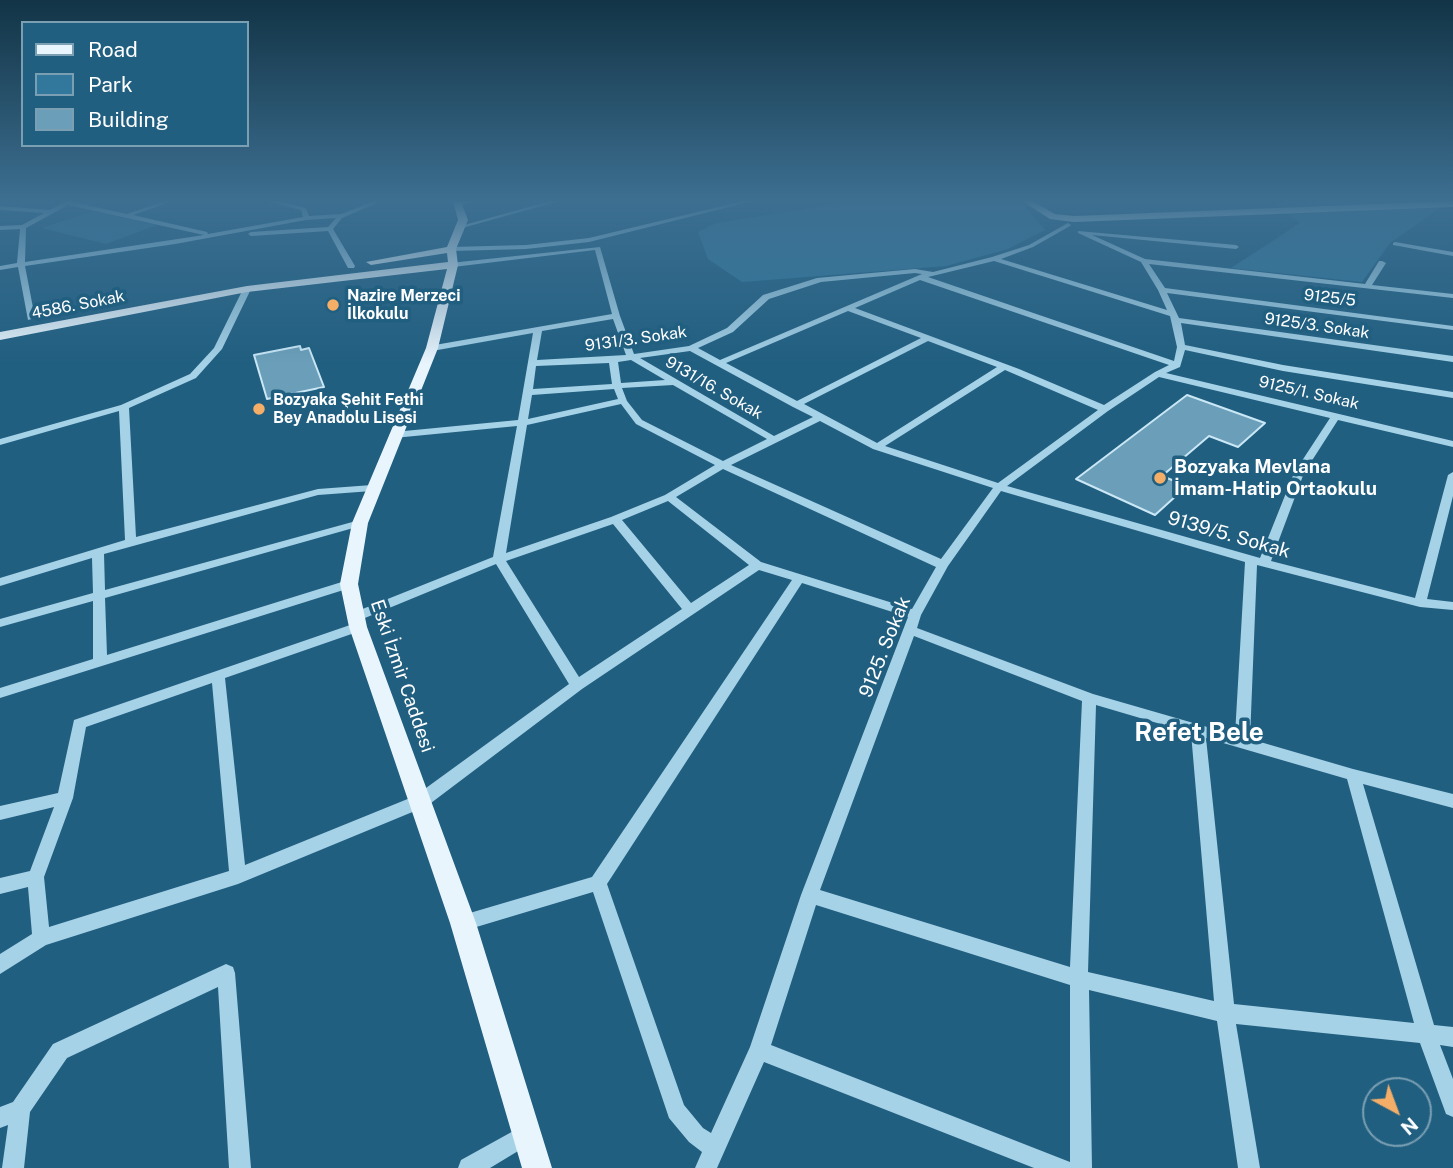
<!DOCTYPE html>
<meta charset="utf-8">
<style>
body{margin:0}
#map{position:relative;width:1453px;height:1168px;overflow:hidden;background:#215f80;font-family:"Public Sans",sans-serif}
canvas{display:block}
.legend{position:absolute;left:21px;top:21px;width:228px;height:126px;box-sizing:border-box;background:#215f80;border:2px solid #7a9fb3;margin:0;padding:9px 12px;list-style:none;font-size:21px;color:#fff}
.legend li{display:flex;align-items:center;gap:14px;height:35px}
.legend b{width:35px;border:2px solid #7a9fb3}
.north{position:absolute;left:1362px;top:1077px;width:70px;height:70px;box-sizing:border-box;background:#215f80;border:2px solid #7a9fb3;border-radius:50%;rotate:139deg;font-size:19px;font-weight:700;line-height:28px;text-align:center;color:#fff}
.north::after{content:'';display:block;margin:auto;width:24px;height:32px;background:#f4ae68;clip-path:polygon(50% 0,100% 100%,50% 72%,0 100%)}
</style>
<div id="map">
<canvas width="1453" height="1168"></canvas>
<ul class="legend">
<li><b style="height:9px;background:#e9f5fd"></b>Road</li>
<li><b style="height:19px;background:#31789c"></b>Park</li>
<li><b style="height:19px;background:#6b9eb8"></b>Building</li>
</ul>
<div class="north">N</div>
</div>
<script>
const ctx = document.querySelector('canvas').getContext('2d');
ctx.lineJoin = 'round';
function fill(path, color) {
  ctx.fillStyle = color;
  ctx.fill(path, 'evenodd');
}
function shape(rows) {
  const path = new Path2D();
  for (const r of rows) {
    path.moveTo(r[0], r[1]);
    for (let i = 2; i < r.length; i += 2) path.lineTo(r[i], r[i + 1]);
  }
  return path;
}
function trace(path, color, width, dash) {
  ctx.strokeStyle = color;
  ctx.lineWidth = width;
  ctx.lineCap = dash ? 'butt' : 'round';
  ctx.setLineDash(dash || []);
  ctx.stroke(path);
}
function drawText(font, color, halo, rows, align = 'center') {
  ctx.font = font + ' "Public Sans",sans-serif';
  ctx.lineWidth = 7;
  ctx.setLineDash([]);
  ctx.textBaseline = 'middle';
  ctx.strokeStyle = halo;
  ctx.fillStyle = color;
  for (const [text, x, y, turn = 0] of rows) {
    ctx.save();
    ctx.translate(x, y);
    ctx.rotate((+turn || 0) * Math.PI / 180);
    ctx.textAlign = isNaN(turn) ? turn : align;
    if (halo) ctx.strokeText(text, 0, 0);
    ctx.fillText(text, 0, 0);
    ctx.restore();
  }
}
fill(shape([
 [857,201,1020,201,1045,230,1008,249,946,266,742,282,708,259,698,232,716,223],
 [1440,208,1390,243,1362,282,1231,268,1300,223,1288,214],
 [94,211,157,225,106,244,42,228]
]), '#31789c');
const building = shape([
 [300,346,301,350,309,348,324,387,267,399,254,355,300,346],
 [1187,395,1265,423,1238,447,1209,436,1162,476,1187,486,1155,515,1076,479,1187,395]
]);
fill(building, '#6b9eb8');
trace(building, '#cae7f6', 2);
fill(shape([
 [67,201,74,201,73,202,127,214,164,201,173,201,133,215,207,232,208,234,303,217,301,210,266,201,277,201,306,208,309,216,341,214,374,201,382,201,342,218,333,229,355,266,354,268,348,268,328,231,251,236,248,234,251,232,328,227,336,218,306,220,175,244,25,266,35,318,28,320,18,267,0,270,0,266,17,263,20,229,0,230,0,226,22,225,44,213,0,210,0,206,50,210,67,201],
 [68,205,204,235,25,262,26,228,68,205],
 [465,201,475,201,457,207,454,205,465,201],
 [550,201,560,201,462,228,457,227,550,201],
 [743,201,753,201,589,242,526,249,451,251,448,249,451,247,526,245,589,238,743,201],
 [1068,223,1071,225,1070,226,1033,247,1001,259,1167,310,1158,290,1141,262,1078,233,1078,231,1236,245,1239,247,1236,249,1092,235,1145,259,1365,284,1379,261,1382,261,1386,263,1372,285,1453,294,1453,298,1149,264,1165,288,1453,326,1453,330,1167,293,1179,318,1453,356,1453,362,1181,323,1185,345,1283,365,1453,392,1453,398,1283,371,1185,350,1180,367,1166,373,1453,441,1453,447,1338,420,1304,473,1271,561,1415,598,1448,475,1453,472,1453,496,1427,599,1453,602,1453,610,1420,607,1257,565,1250,739,1353,769,1453,794,1453,808,1363,784,1434,1025,1453,1027,1453,1047,1440,1045,1453,1079,1453,1117,1446,1114,1420,1043,1236,1024,1260,1168,1238,1168,1217,1021,1089,990,1092,1168,1034,1168,764,1062,717,1168,695,1168,702,1152,689,1142,669,1118,593,892,463,931,457,929,454,923,457,917,463,915,592,877,792,580,759,570,582,689,427,806,238,884,46,945,0,974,0,954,32,934,28,887,0,894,0,878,30,871,54,807,0,820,0,806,58,793,74,720,353,624,363,624,364,627,363,630,225,678,245,865,415,796,569,684,496,564,360,620,350,620,349,617,350,614,493,557,517,426,394,438,389,435,394,432,518,420,533,333,432,351,428,348,429,346,612,314,595,250,453,267,450,267,450,263,600,247,620,316,634,354,689,346,727,328,763,295,817,278,915,269,933,272,992,257,1029,245,1068,223],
 [994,261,1170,316,1177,347,1174,361,928,277,994,261],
 [915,273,922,274,720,360,698,348,733,332,769,299,821,282,915,273],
 [920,280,1169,365,1155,372,1104,405,1019,369,855,308,920,280],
 [848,311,921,338,797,401,726,363,848,311],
 [613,319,626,355,537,360,542,331,613,319],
 [928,341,997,367,877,443,804,404,928,341],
 [690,351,793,407,813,417,774,436,640,358,690,351],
 [631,360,665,380,621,383,618,362,631,360],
 [609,363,612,384,533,389,536,366,609,363],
 [1005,370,1098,410,998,483,885,446,1005,370],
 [1159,377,1330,418,1294,473,1260,558,1007,486,1108,411,1159,377],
 [673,385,767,439,723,461,642,420,627,401,622,388,673,385],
 [614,389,618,399,528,419,532,395,614,389],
 [621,404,636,424,715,465,665,495,611,517,506,553,527,425,621,404],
 [820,421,873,449,993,488,941,559,731,465,820,421],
 [723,469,936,567,912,609,761,562,676,497,723,469],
 [1001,491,1245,562,1235,735,1093,694,917,628,921,615,948,566,1001,491],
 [668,501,749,565,691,603,622,520,668,501],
 [613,524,682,609,579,677,506,561,613,524],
 [802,583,908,617,801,895,750,1047,711,1133,703,1128,684,1105,607,884,802,583],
 [914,636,1082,701,1070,967,820,890,914,636],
 [212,683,229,871,49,927,44,877,73,798,86,727,212,683],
 [1096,705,1191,733,1214,1001,1088,972,1096,705],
 [1206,738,1347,779,1414,1023,1234,1004,1206,738],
 [816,905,1070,985,1070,1162,771,1045,816,905],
 [1395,242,1453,252,1453,256,1393,245,1393,243,1395,242],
 [244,287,251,289,222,349,196,378,129,408,136,537,318,489,372,485,377,488,372,491,318,495,104,554,105,590,356,521,360,520,366,523,364,525,105,598,107,655,345,581,349,580,355,584,353,587,0,698,0,688,93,659,93,601,0,627,0,619,93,593,92,558,0,586,0,578,125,540,119,411,0,445,0,439,121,405,190,374,214,348,244,287],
 [226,964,233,967,235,973,251,1168,229,1168,218,987,67,1058,30,1112,24,1168,2,1168,8,1125,0,1128,0,1107,13,1102,53,1044,226,964],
 [526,1124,533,1128,537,1135,533,1142,490,1168,458,1168,461,1160,526,1124]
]), '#a6d2e7');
fill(shape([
 [453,201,461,201,468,220,456,249,458,265,438,348,368,523,358,584,367,627,476,923,552,1168,522,1168,450,923,349,627,340,584,352,523,426,348,447,269,247,292,0,340,0,332,247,286,448,262,447,253,371,265,366,262,447,247,458,220,453,201],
 [1022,201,1032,201,1055,214,1074,216,1453,201,1453,207,1074,222,1050,219,1022,201]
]), '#e9f5fd');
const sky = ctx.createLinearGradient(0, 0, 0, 364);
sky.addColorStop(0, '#123446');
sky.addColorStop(0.55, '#3d6f91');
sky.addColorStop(1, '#3d6f9100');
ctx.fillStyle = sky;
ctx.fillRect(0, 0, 1453, 364);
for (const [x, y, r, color] of [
 [333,305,7,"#f4ae68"],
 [259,409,7,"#f4ae68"],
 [1160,478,7,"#f4ae68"]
]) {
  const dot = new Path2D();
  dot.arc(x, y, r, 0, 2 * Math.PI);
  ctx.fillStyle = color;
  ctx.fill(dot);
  trace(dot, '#215f80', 2.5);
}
drawText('bold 16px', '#fff', '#215f80', [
 ["Nazire Merzeci",347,296],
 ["İlkokulu",347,314],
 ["Bozyaka Şehit Fethi",273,400],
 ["Bey Anadolu Lisesi",273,418]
], 'left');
drawText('16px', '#fff', '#215f80', [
 ["9125/5",1330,298,7],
 ["4586. Sokak",78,305,-11],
 ["9125/3. Sokak",1317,326,8],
 ["9131/3. Sokak",636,339,-8],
 ["9131/16. Sokak",714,388,30],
 ["9125/1. Sokak",1309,393,13]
]);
drawText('bold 19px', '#fff', '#215f80', [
 ["Bozyaka Mevlana",1174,467],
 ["İmam-Hatip Ortaokulu",1174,489]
], 'left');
drawText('19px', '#fff', '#215f80', [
 ["9139/5. Sokak",1229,535,16],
 ["9125. Sokak",885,647,-68],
 ["Eski İzmir Caddesi",402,676,71]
]);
drawText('bold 26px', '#fff', '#215f80', [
 ["Refet Bele",1199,733]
]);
</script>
